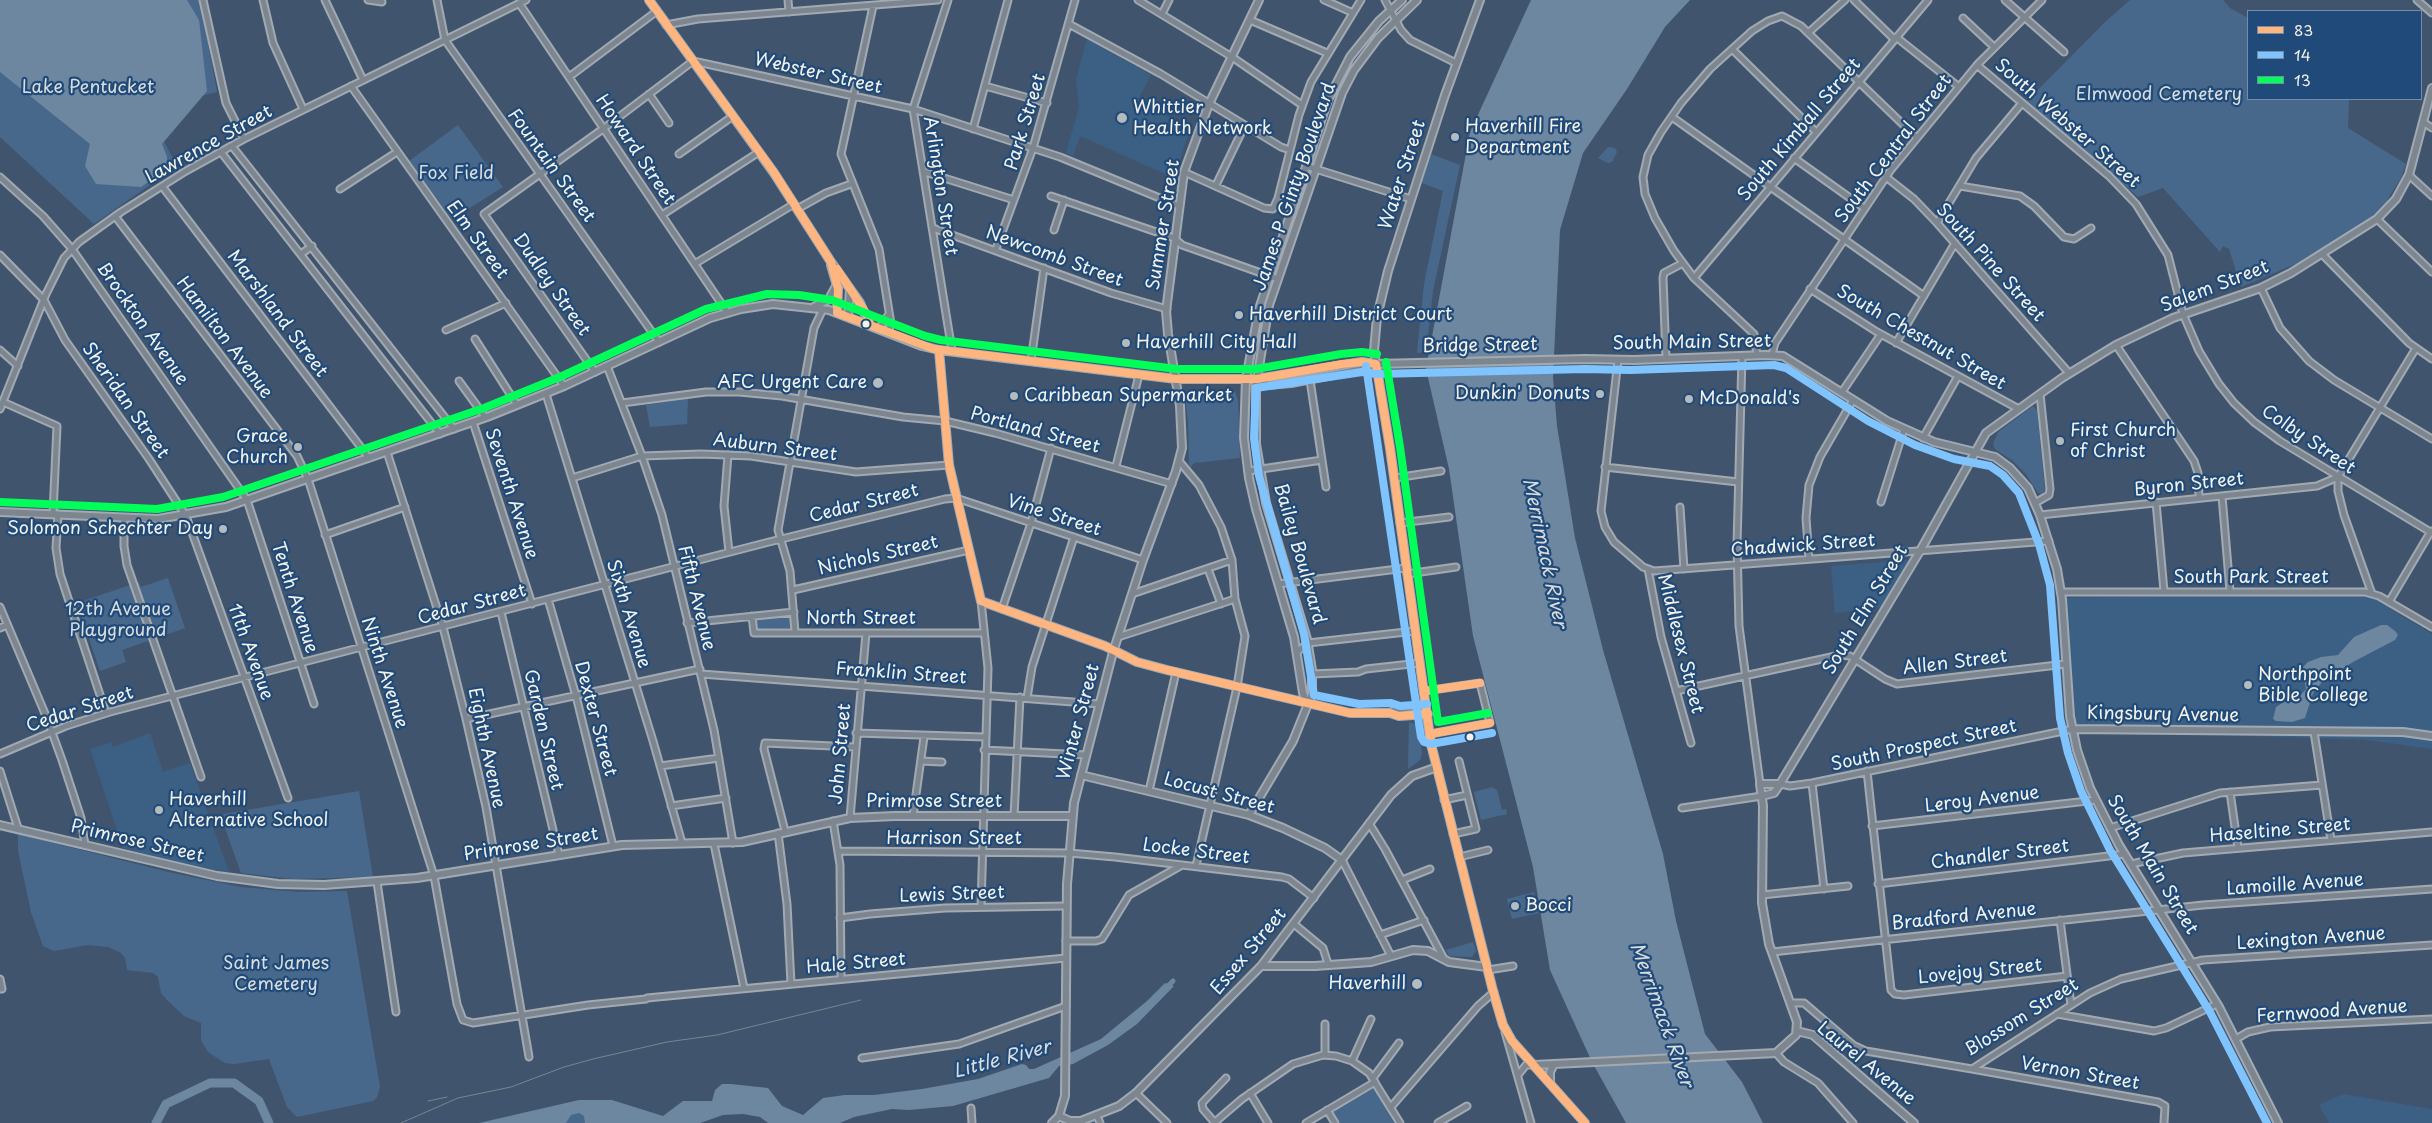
<!DOCTYPE html>
<style>
body{margin:0}
#map{position:relative;width:2432px;height:1123px;overflow:hidden;background:#40556d;font-family:"Playpen Sans",sans-serif}
canvas{display:block}
.legend{position:absolute;left:2247px;top:10px;width:175px;height:90px;box-sizing:border-box;background:#1f4a7a;border:1px solid #748da6;margin:0;padding:6px 9px;list-style:none;font-size:15px;color:#f4f1e8}
.legend li{display:flex;align-items:center;gap:10px;height:25px}
.legend b{width:25px;border:1px solid #748da6}
</style>
<div id="map">
<canvas width="2432" height="1123"></canvas>
<ul class="legend">
<li><b style="height:6px;background:#ffb580"></b>83</li>
<li><b style="height:6px;background:#80c4ff"></b>14</li>
<li><b style="height:6px;background:#00ff59"></b>13</li>
</ul>
</div>
<script>
const ctx = document.querySelector('canvas').getContext('2d');
ctx.lineJoin = 'round';
function fill(path, color) {
  ctx.fillStyle = color;
  ctx.fill(path, 'evenodd');
}
function shape(rows) {
  const path = new Path2D();
  for (const r of rows) {
    path.moveTo(r[0], r[1]);
    for (let i = 2; i < r.length; i += 2) path.lineTo(r[i], r[i + 1]);
  }
  return path;
}
function trace(path, color, width, dash) {
  ctx.strokeStyle = color;
  ctx.lineWidth = width;
  ctx.lineCap = dash ? 'butt' : 'round';
  ctx.setLineDash(dash || []);
  ctx.stroke(path);
}
function drawText(font, color, halo, rows, align = 'center') {
  ctx.font = font + ' "Playpen Sans",sans-serif';
  ctx.lineWidth = 4.5;
  ctx.setLineDash([]);
  ctx.textBaseline = 'middle';
  ctx.strokeStyle = halo;
  ctx.fillStyle = color;
  for (const [text, x, y, turn = 0] of rows) {
    ctx.save();
    ctx.translate(x, y);
    ctx.rotate((+turn || 0) * Math.PI / 180);
    ctx.textAlign = isNaN(turn) ? turn : align;
    if (halo) ctx.strokeText(text, 0, 0);
    ctx.fillText(text, 0, 0);
    ctx.restore();
  }
}
fill(shape([
 [1087,39,1151,75,1138,100,1190,129,1174,178,1080,136,1073,156,1066,153,1079,107,1076,79],
 [1910,560,1882,607,1835,613,1831,566],
 [2373,585,2392,610,2432,634,2432,749,2368,740,2071,730,2060,664,2058,598,2341,592],
 [150,733,163,772,190,763,229,872,192,866,123,848,90,749,111,742,113,747],
 [2343,1094,2432,1109,2432,1123,2329,1123,2319,1105]
]), '#3c5f84');
fill(shape([
 [0,0,200,0,217,92,197,97,161,136,177,166,94,224,0,137],
 [2130,0,2223,0,2230,8,2248,18,2248,99,2349,99,2348,128,2406,164,2401,178,2386,202,2372,217,2349,232,2295,264,2241,287,2229,249,2223,246,2220,252,2163,188,2138,197,2027,101,2105,22],
 [458,125,503,187,452,219,409,161],
 [1608,147,1615,148,1617,152,1612,162,1608,163,1598,158],
 [1431,154,1460,165,1433,291,1426,352,1417,353,1424,284,1443,191,1422,183],
 [1193,390,1231,390,1235,392,1238,400,1240,458,1194,463,1190,467,1189,465,1188,422,1185,397],
 [688,399,687,424,650,427,646,405],
 [2033,406,2037,410,2045,491,2042,494,2038,493,2026,474,2013,461,1995,449,1993,444,1998,432],
 [168,578,185,628,122,650,126,662,100,671,77,603,139,582,141,587],
 [790,617,790,628,758,629,757,619],
 [1409,722,1418,725,1422,754,1420,760,1408,769],
 [1492,787,1497,790,1502,810,1506,809,1507,814,1481,820,1474,792],
 [359,791,373,877,293,879,241,873,225,828,223,814],
 [18,834,168,872,241,887,299,892,347,891,380,1087,377,1097,373,1101,297,1117,287,1107,269,1059,234,1064,225,1063,208,1052,201,1040,201,1023,184,1016,167,1000,161,993,158,977,153,973,127,970,125,958,121,953,108,947,88,945,54,951,43,946,31,912,18,851],
 [1534,892,1539,913,1512,919,1507,899],
 [1473,942,1476,951,1472,957,1449,956,1446,950],
 [1374,1088,1394,1123,1340,1123,1333,1112],
 [582,1111,588,1115,585,1123,559,1123,569,1113]
]), '#48688b');
fill(shape([
 [0,0,187,0,199,20,207,91,162,144,167,157,167,169,141,187,96,184,85,166,90,144,0,72],
 [1531,0,1690,0,1665,27,1627,89,1583,153,1560,230,1553,377,1557,426,1575,538,1603,650,1663,854,1676,921,1705,1034,1742,1082,1763,1123,1626,1123,1592,1062,1550,970,1533,867,1473,636,1449,469,1426,369,1470,132],
 [2381,625,2387,625,2395,631,2398,635,2395,640,2353,662,2322,682,2313,693,2305,718,2292,722,2276,721,2273,719,2276,707,2290,698,2297,699,2306,689,2302,668,2308,662,2321,657,2338,655,2354,637],
 [1165,983,1174,986,1137,1024,1108,1045,1073,1064,1059,1066,1049,1078,953,1106,909,1110,892,1109,854,1117,840,1123,768,1123,760,1117,743,1114,723,1115,700,1123,585,1123,584,1116,579,1113,571,1115,566,1123,479,1123,579,1100,612,1100,663,1116,683,1101,712,1101,715,1090,722,1084,731,1084,768,1088,782,1106,803,1115,823,1098,845,1095,874,1095,922,1089,978,1079,1022,1064,1026,1065,1029,1069,1034,1069,1101,1039,1147,1001]
]), '#6e87a1');
trace(shape([
 [1166,988,1173,981]
]), '#6e87a1', 5);
trace(shape([
 [156,1123,166,1104,210,1083,234,1083,259,1101,269,1123]
]), '#6e87a1', 9);
const minor = shape([
 [203,0,226,103,244,139],
 [263,0,273,43,303,109],
 [325,0,363,80],
 [368,0,382,2],
 [437,0,445,40,659,342],
 [788,0,789,12],
 [948,0,913,109,952,351],
 [1138,0,1232,57,1302,105],
 [1324,0,1351,12],
 [1385,0,1401,30,1410,40,1456,63],
 [1854,0,1894,39],
 [2005,0,2064,52],
 [2417,0,2432,13],
 [519,3,727,312],
 [873,6,841,154,879,249,891,324,888,332],
 [1162,14,1169,0],
 [1963,18,1994,47],
 [1250,20,1327,53],
 [1069,24,1161,74,1281,147,1290,150],
 [666,25,698,19,938,0],
 [1808,33,1845,0],
 [1896,37,1959,87],
 [1732,49,1816,132],
 [1977,65,2109,176,2136,204,2168,255,2183,314,2199,351,2219,384,2234,403,2254,422,2280,441,2432,533],
 [569,77,657,11],
 [351,86,564,386],
 [985,86,1047,103],
 [649,94,669,123],
 [1672,117,1924,296],
 [2423,122,2432,128],
 [973,129,1008,0],
 [232,146,454,429],
 [221,152,440,434],
 [679,154,733,116],
 [1794,158,1864,208],
 [1306,166,1411,199],
 [925,172,1014,200],
 [1184,172,1264,208,1273,209,1278,198,1299,115,1311,82,1361,0],
 [2409,175,2432,196],
 [0,177,43,216,72,249,247,500,314,704],
 [1886,177,1914,199,1937,223,2069,373],
 [1216,185,1245,125],
 [162,186,369,458],
 [1960,186,2020,196,2034,206,2064,237,2074,239,2091,228],
 [340,189,397,152],
 [1051,196,1174,238,1182,245,1278,279],
 [797,209,826,193,851,184],
 [662,215,759,152],
 [115,216,297,456,308,479,434,876,457,1004,463,1020,473,1023,588,1005,646,999],
 [2377,219,2432,272],
 [1937,223,1976,158,2022,103],
 [933,228,1111,293,1167,309],
 [1054,230,1064,200],
 [996,249,1033,148,1075,0],
 [301,254,312,246],
 [2322,254,2409,343,2432,359],
 [0,255,44,300,65,340,149,459,186,516,288,798],
 [696,263,794,204],
 [1694,278,1928,0],
 [2261,288,2280,328,2309,361,2334,380,2432,439],
 [1810,289,1877,332,2019,409],
 [879,328,889,314],
 [446,330,506,303],
 [475,339,517,405],
 [1896,343,1955,243],
 [2116,345,2194,461,2198,473,2199,498],
 [0,350,18,366],
 [1757,355,1754,334,1694,278,1674,251,1655,218,1645,194,1643,177,1648,155,1661,132,1681,103,1710,69,1752,31,1768,21,1782,16,1801,26,1917,138],
 [1772,355,1775,343,1890,171,1977,65,2042,0],
 [1742,356,1737,545,1739,626,1760,784],
 [1666,358,1663,278,1664,273,1683,263],
 [1618,360,1601,511,1605,527,1614,542,1643,567,1654,571,1668,570,2049,541],
 [1031,361,1044,268],
 [607,366,642,456,662,515,714,730,733,843],
 [595,372,484,214,607,126,693,61,913,109,1060,157,1179,206],
 [1310,380,1326,487],
 [459,381,485,417],
 [1842,392,1881,334],
 [546,394,653,741,682,843],
 [3,402,57,426,53,514],
 [622,403,706,392,739,392,782,396,903,417,945,421,995,433,1172,484],
 [0,409,46,294,64,258,79,242,121,212,186,171,244,139,526,0],
 [473,422,532,604],
 [1923,438,1958,376],
 [387,452,443,627,466,719,486,807,529,1057],
 [728,455,724,506,729,552],
 [1179,461,1199,485,1221,527,1232,560,1235,599,1245,636,1237,687,1196,866],
 [1116,466,1139,375],
 [1605,467,1738,482],
 [1248,471,1322,460],
 [2338,477,2416,348],
 [2338,477,2338,491,2344,515,2372,594],
 [572,478,642,456,701,454,751,456,856,472,949,465],
 [1395,478,1441,471],
 [2222,496,2230,591],
 [1881,502,1904,429],
 [2156,502,2164,591],
 [2035,503,2049,495,2050,489,2040,394],
 [1680,507,1684,569],
 [58,514,56,548,60,574,106,713],
 [2040,515,2317,486,2338,477],
 [124,519,124,546,127,565,201,777],
 [1400,523,1449,517],
 [325,535,405,507],
 [1809,559,1806,518,1809,485,1820,457,1853,400],
 [1208,569,1221,604],
 [1648,569,1661,637,1691,743],
 [1407,574,1456,567],
 [1278,584,1406,568],
 [793,590,969,550],
 [2061,592,2365,592,2379,596,2432,627],
 [1132,594,1232,560],
 [548,599,576,696,613,846],
 [2389,602,2431,531],
 [0,607,46,716,62,760,81,818,85,845],
 [1002,609,1031,523,1051,448],
 [501,612,559,855],
 [752,616,754,633,984,633],
 [687,623,794,612],
 [0,628,7,625],
 [795,632,790,571,778,530,814,328,823,309],
 [1118,637,1235,599],
 [1297,652,1308,643,1415,631],
 [701,674,1099,704],
 [1312,674,1358,672,1366,669,1420,663],
 [1425,691,1480,683,1490,723,1430,734],
 [1676,691,1840,655,1850,656,1885,679,1897,684,2066,664],
 [1027,698,1032,667,1074,537],
 [466,719,700,669],
 [2314,732,2331,840],
 [856,733,985,737],
 [984,750,1086,755],
 [0,754,66,726,110,712,769,542,945,499,956,498,1143,560],
 [921,761,942,762],
 [660,766,719,758],
 [0,771,18,828],
 [1867,771,1891,990,1895,994,1904,995,2067,976],
 [1812,783,1824,889],
 [1780,784,1790,786,1812,783,2073,729],
 [1149,791,1176,672],
 [2230,792,2238,848],
 [1444,800,1467,795],
 [671,806,726,798],
 [1682,808,1762,796],
 [913,816,924,737],
 [1014,816,1020,697],
 [850,818,866,633],
 [833,821,840,865,841,979],
 [1369,823,1385,849,1444,959],
 [1872,826,2096,800],
 [2110,828,2220,793,2322,785],
 [785,831,764,749,765,743,855,747],
 [778,833,787,904,791,984],
 [1453,834,1476,829,1459,761],
 [714,844,744,988],
 [839,851,1069,853,1115,857,1282,877,1289,879,1314,898],
 [1459,857,1488,850],
 [1342,860,1391,956],
 [2131,864,2183,853,2432,832],
 [1402,880,1430,869],
 [377,882,396,1012],
 [1878,884,2125,854],
 [1762,895,1848,886],
 [981,907,988,668,981,601],
 [840,918,870,914,945,908,1066,906],
 [2060,920,2071,1005],
 [1294,924,1323,948,1328,964],
 [1380,935,1424,920],
 [1066,941,1096,941,1102,939,1129,895,1182,865],
 [1772,952,2203,905,2432,889],
 [1488,970,1513,966],
 [0,979,2,989,0,989],
 [647,998,1066,958],
 [1791,1003,1804,1003,1853,1045,1866,1051,1972,1069,2090,993,2121,979,2203,960,2432,945],
 [2057,1014,2154,1031,2166,1028,2217,1004],
 [1505,1032,1531,1123],
 [2236,1039,2248,1032,2270,1027,2432,1019],
 [1776,1053,1784,1062,1818,1083,1853,1123],
 [1325,1055,1325,1024],
 [862,1058,959,1044,1066,1006],
 [1352,1061,1371,1019],
 [1972,1069,2158,1102,2165,1106,2164,1123],
 [1518,1075,1526,1065,1534,1065],
 [1373,1078,1399,1043],
 [1136,1093,1167,1123],
 [1250,1093,1268,1123],
 [1391,1107,1478,1006,1494,992],
 [971,1108,972,1123],
 [1327,1110,1335,1123],
 [1097,1116,1100,1123],
 [1214,1123,1242,1099,1277,1075,1293,1064,1323,1055,1336,1056,1352,1061,1369,1073,1400,1123],
 [1215,1123,1203,1109,1202,1103,1226,1078],
 [1306,1123,1375,1082],
 [1438,1123,1467,1106]
]);
const major = shape([
 [649,0,774,173,831,262,860,303,870,325],
 [1480,0,1445,95,1388,271,1377,317,1374,351,1390,448,1431,744,1493,991,1503,1025,1512,1041,1585,1123],
 [831,265,838,289,837,313],
 [814,307,829,299,836,286],
 [848,316,850,290],
 [939,350,949,465,981,601,1105,646,1137,662,1167,670,1350,713,1390,713,1399,716,1428,714],
 [1257,379,1268,385,1291,383,1363,369,1375,364],
 [0,512,158,519,226,507,487,417,564,386,710,318,741,309,773,304,829,310,922,346,939,350,1176,379,1257,379,1362,362,1376,364,1585,359,1634,360,1766,355,1783,356,1887,421,1934,442,1995,457,2010,468,2028,488,2040,515,2057,569,2062,599,2070,716,2077,750,2090,788,2119,845,2219,1007,2278,1123],
 [1307,704,1303,693,1294,637,1256,509,1249,478,1244,438,1246,379,1259,309,1328,100,1350,57,1379,21,1402,0],
 [1390,713,1398,709,1426,705],
 [2073,729,2403,732,2432,736],
 [1081,775,1249,815,1283,828,1325,848,1342,860],
 [1762,796,1774,793,1780,784,1920,551,1986,433,2062,378,2116,345,2173,318,2261,288,2291,273,2377,219,2396,199,2409,175,2432,88],
 [1249,815,1293,741,1312,694,1312,670,1307,639,1266,503,1256,444,1256,386,1269,305,1342,93,1354,70,1378,38,1417,0],
 [0,825,217,876,278,884,324,885,417,878,622,845,742,842,850,818,895,816,1072,816],
 [1261,966,1315,966,1371,962,1413,950,1428,951,1449,962,1487,967],
 [1797,1031,1813,1035,1914,1123],
 [1534,1065,1776,1053,1796,1035,1797,1022,1769,944,1762,903,1763,806,1760,784,1780,784],
 [1550,1083,1550,1072,1554,1064],
 [1059,1116,1070,1121,1081,1121,1119,1106,1136,1093,1261,966,1391,795,1412,776,1437,767],
 [1052,1123,1059,1116,1065,1096,1067,884,1074,803,1113,652,1143,560,1176,471,1182,448,1180,406,1168,334,1166,311,1184,172,1209,104,1259,0]
]);
trace(minor, '#a1aab3', 9);
trace(major, '#a1aab3', 10);
trace(minor, '#7d868f', 5);
trace(major, '#7d868f', 6);
trace(shape([
 [428,1101,447,1097],
 [401,1123,458,1098,511,1087,564,1067,593,1059,667,1042,717,1035,861,1000]
]), '#7a8590', 1);
trace(shape([
 [649,0,773,171,831,262,838,289,837,313,934,349,1176,379,1257,379,1342,364,1362,362,1376,364,1390,448,1431,744,1493,991,1503,1025,1512,1041,1585,1123],
 [837,269,866,313,870,325],
 [939,350,949,465,981,601,1105,646,1137,662,1167,670,1350,713,1390,713,1399,716,1428,714],
 [1425,691,1480,683],
 [1430,734,1490,723]
]), '#ffb580', 8);
trace(shape([
 [1366,366,1421,737,1424,742,1431,744,1492,733],
 [1427,704,1400,706,1391,703,1359,704,1314,695,1304,634,1259,476,1254,438,1256,388,1362,372,1376,374,1585,369,1630,370,1774,365,1786,368,1868,421,1915,445,1954,459,1990,466,2003,475,2019,493,2039,544,2050,585,2060,718,2068,753,2081,791,2110,850,2210,1012,2267,1123]
]), '#80c4ff', 8);
trace(shape([
 [1386,362,1400,447,1438,722,1488,713],
 [0,502,157,509,223,497,484,408,560,377,706,309,767,294,799,295,832,300,925,336,941,340,1177,369,1256,369,1341,354,1362,352,1377,354]
]), '#00ff59', 8);
for (const [x, y, r, color] of [
 [1122,118,6,"#b5babd"],
 [1455,137,5,"#b5babd"],
 [1239,315,5,"#b5babd"],
 [866,324,4.5,"#f4f1e8"],
 [1126,343,5,"#b5babd"],
 [878,383,6,"#b5babd"],
 [1600,394,5,"#b5babd"],
 [1014,396,5,"#b5babd"],
 [1689,399,5,"#b5babd"],
 [2060,441,5,"#b5babd"],
 [298,447,5,"#b5babd"],
 [223,529,5,"#b5babd"],
 [2248,685,5,"#b5babd"],
 [1470,737,4.5,"#f4f1e8"],
 [159,810,5,"#b5babd"],
 [1515,906,5,"#b5babd"],
 [1417,984,6,"#b5babd"]
]) {
  const dot = new Path2D();
  dot.arc(x, y, r, 0, 2 * Math.PI);
  ctx.fillStyle = color;
  ctx.fill(dot);
  trace(dot, '#1f4a7a', 2);
}
drawText('18px', '#f4f1e8', '#1f4a7a', [
 ["Webster Street",818,74,13],
 ["Park Street",1026,122,-73],
 ["South Webster Street",2067,124,41],
 ["South Kimball Street",1800,130,-50],
 ["Lawrence Street",209,145,-29],
 ["South Central Street",1894,149,-53],
 ["Howard Street",635,150,56],
 ["Fountain Street",551,166,54],
 ["Water Street",1403,175,-72],
 ["Arlington Street",940,186,81],
 ["James P Ginty Boulevard",1295,187,-71],
 ["Summer Street",1164,225,-81],
 ["Elm Street",477,240,54],
 ["Newcomb Street",1054,257,20],
 ["South Pine Street",1990,263,48],
 ["Dudley Street",551,285,55],
 ["Salem Street",2215,287,-21],
 ["Marshland Street",277,314,53],
 ["Brockton Avenue",142,324,55],
 ["Hamilton Avenue",224,338,53],
 ["South Chestnut Street",1921,338,30],
 ["South Main Street",1692,343,-1],
 ["Bridge Street",1480,346,-1],
 ["Sheridan Street",125,401,55],
 ["Portland Street",1035,431,15],
 ["Colby Street",2308,440,34],
 ["Auburn Street",775,448,7],
 ["Byron Street",2189,485,-6],
 ["Seventh Avenue",511,494,72],
 ["Cedar Street",864,504,-14],
 ["Vine Street",1054,516,18],
 ["Chadwick Street",1803,546,-4],
 ["Bailey Boulevard",1299,554,74],
 ["Nichols Street",878,556,-13],
 ["South Park Street",2251,578],
 ["Tenth Avenue",294,598,72],
 ["Fifth Avenue",696,598,76],
 ["Cedar Street",472,605,-15],
 ["South Elm Street",1866,610,-59],
 ["Sixth Avenue",628,614,73],
 ["North Street",861,619],
 ["Middlesex Street",1680,644,76],
 ["11th Avenue",250,652,70],
 ["Allen Street",1955,663,-7],
 ["Ninth Avenue",384,673,72],
 ["Franklin Street",901,674,4],
 ["Cedar Street",80,710,-18],
 ["Kingsbury Avenue",2163,715,1],
 ["Dexter Street",595,719,75],
 ["Winter Street",1079,722,-75],
 ["Garden Street",543,730,77],
 ["South Prospect Street",1924,746,-12],
 ["Eighth Avenue",486,748,78],
 ["John Street",841,754,-85],
 ["Locust Street",1219,794,15],
 ["Leroy Avenue",1982,800,-7],
 ["Primrose Street",934,802],
 ["Haseltine Street",2280,831,-5],
 ["Harrison Street",954,839],
 ["Primrose Street",137,842,13],
 ["Primrose Street",531,845,-9],
 ["Locke Street",1196,852,7],
 ["Chandler Street",2000,855,-7],
 ["South Main Street",2152,865,59],
 ["Lamoille Avenue",2295,885,-4],
 ["Lewis Street",952,895,-2],
 ["Bradford Avenue",1964,917,-6],
 ["Lexington Avenue",2311,939,-4],
 ["Essex Street",1249,952,-50],
 ["Hale Street",856,964,-5],
 ["Lovejoy Street",1980,972,-6],
 ["Fernwood Avenue",2332,1012,-4],
 ["Blossom Street",2022,1018,-32],
 ["Laurel Avenue",1866,1064,39],
 ["Vernon Street",2080,1074,10]
]);
drawText('18px', '#dadddb', '#1f4a7a', [
 ["Lake Pentucket",88,88],
 ["Elmwood Cemetery",2159,95],
 ["Fox Field",456,174],
 ["12th Avenue",118,610],
 ["Playground",118,631],
 ["Saint James",276,964],
 ["Cemetery",276,985]
]);
drawText('18px', '#f4f1e8', '#1f4a7a', [
 ["Whittier",1133,108],
 ["Health Network",1133,129],
 ["Haverhill Fire",1465,127],
 ["Department",1465,148],
 ["Haverhill District Court",1249,315],
 ["Haverhill City Hall",1136,343],
 ["AFC Urgent Care",867,383,"right"],
 ["Dunkin' Donuts",1590,394,"right"],
 ["Caribbean Supermarket",1024,396],
 ["McDonald's",1699,399],
 ["First Church",2070,431],
 ["of Christ",2070,452],
 ["Grace",288,437,"right"],
 ["Church",288,458,"right"],
 ["Solomon Schechter Day",213,529,"right"],
 ["Northpoint",2258,675],
 ["Bible College",2258,696],
 ["Haverhill",169,800],
 ["Alternative School",169,821],
 ["Bocci",1525,906],
 ["Haverhill",1406,984,"right"]
], 'left');
drawText('italic 19px', '#dadddb', '#1f4a7a', [
 ["Merrimack River",1544,553,78],
 ["Merrimack River",1661,1015,70],
 ["Little River",1002,1060,-15]
]);
</script>
